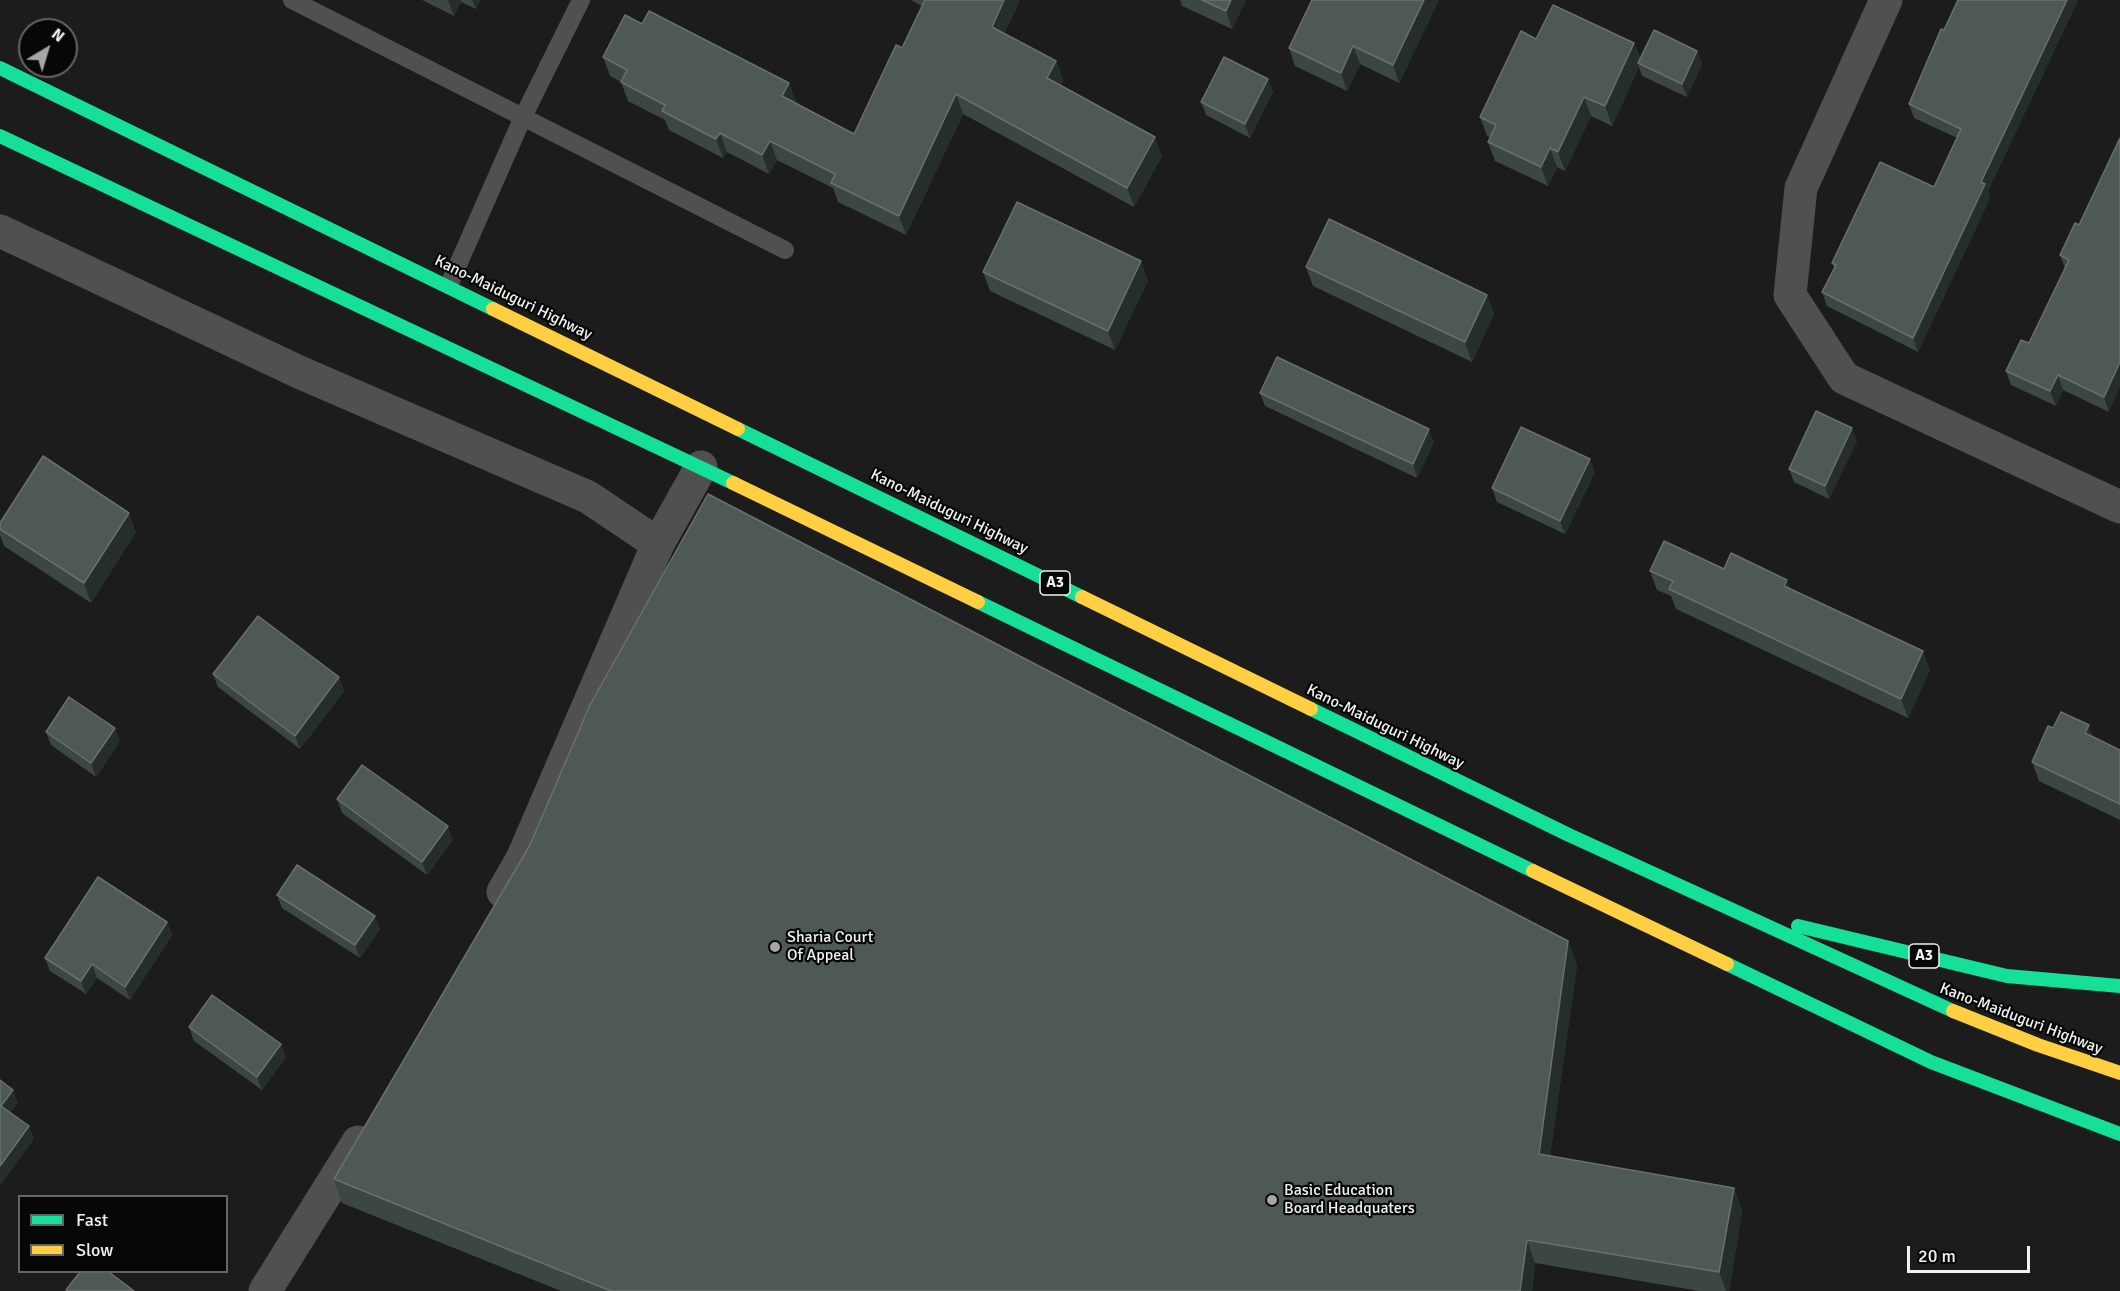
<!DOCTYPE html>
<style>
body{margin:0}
#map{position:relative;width:2120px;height:1291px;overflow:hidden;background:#1b1c1b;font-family:Signika,sans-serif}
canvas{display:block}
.legend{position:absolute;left:18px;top:1195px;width:210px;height:78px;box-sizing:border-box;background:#060706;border:2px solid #646564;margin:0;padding:8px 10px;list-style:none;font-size:18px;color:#f0f2f0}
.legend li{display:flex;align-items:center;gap:12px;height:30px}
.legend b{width:30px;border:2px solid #646564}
.north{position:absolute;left:18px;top:18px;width:60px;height:60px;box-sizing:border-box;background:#060706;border:2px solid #646564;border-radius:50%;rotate:38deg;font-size:16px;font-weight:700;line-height:24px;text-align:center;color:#f0f2f0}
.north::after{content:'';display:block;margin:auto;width:21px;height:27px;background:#a5a7a5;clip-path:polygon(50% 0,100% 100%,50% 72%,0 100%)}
.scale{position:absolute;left:1907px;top:1246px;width:123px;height:27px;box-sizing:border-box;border:3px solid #f0f2f0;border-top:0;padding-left:8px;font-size:18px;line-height:21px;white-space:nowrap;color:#f0f2f0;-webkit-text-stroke:4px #060706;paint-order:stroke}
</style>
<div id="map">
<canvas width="2120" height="1291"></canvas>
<ul class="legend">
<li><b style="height:8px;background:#16e098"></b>Fast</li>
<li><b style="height:8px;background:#ffcf43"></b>Slow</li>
</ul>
<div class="north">N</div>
<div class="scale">20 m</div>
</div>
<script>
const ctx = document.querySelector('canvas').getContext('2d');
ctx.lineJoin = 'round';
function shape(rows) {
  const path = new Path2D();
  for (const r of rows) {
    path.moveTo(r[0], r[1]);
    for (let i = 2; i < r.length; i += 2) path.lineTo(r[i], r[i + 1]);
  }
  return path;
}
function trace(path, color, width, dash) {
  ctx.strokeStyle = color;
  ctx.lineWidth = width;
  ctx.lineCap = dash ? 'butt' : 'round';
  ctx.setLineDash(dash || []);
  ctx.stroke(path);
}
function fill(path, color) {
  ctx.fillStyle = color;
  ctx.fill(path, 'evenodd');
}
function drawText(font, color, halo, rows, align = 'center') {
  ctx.font = font + ' Signika,sans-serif';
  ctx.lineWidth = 4.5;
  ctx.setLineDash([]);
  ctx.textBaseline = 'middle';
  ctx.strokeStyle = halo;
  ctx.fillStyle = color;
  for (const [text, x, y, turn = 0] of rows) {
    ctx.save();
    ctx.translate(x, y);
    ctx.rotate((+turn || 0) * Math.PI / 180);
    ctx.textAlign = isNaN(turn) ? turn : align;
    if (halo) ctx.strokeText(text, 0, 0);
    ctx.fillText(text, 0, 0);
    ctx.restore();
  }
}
trace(shape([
 [292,0,785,250],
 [449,285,523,117,581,0]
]), '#4f504f', 18);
trace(shape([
 [1886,0,1801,188,1790,295,1844,378,2120,507],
 [0,231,299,372,588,497,658,544],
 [503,892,522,859,658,544,701,467],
 [265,1291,358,1142]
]), '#4f504f', 33);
trace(shape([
 [0,68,493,309],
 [0,136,733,483],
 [738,429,1082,597],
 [978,602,1533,871],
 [1311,709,1569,835,1953,1011],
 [1798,926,2007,976,2120,986],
 [1727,964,1931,1062,2120,1134]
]), '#16e098', 14);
trace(shape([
 [493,309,738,429],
 [733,483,978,602],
 [1082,597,1311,709],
 [1533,871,1727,964],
 [1953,1011,2038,1045,2120,1073]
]), '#ffcf43', 14);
fill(shape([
 [422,0,480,0,476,9,461,2,454,16],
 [911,0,1020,0,1004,34,1056,61,1063,80,1061,85,1162,156,1134,207,963,114,906,235,838,202,833,188,777,160,769,174,727,152,723,158,669,130,665,120,628,101,621,82,610,76,603,57,642,24,789,83,796,102,795,103,854,134,902,48,922,6],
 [1180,0,1246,0,1232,29,1182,6],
 [1312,0,1439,0,1399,83,1360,64,1347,91,1295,66,1289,48],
 [1958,0,2078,0,1988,191,1990,198,1918,352,1827,306,1822,292,1834,268,1832,263,1934,187,1957,138,1914,118,1909,104],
 [1536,39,1634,43,1640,58,1697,51,1702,64,1687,97,1642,76,1639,67,1612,126,1591,116,1565,171,1557,167,1548,186,1495,161,1488,142,1490,137,1487,136,1480,117],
 [1268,79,1273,92,1250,138,1206,115,1201,102],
 [2075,223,2109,412,2063,390,2056,406,2011,385,2006,371,2029,343,2065,268,2060,255],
 [1306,267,1487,295,1494,314,1472,362,1313,286],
 [983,272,1148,280,1115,350,990,291],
 [1260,393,1434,442,1417,478,1265,406],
 [1857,441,1829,499,1794,482,1789,469],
 [1595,472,1565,534,1497,502,1492,488],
 [0,523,136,532,91,603,4,546,0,535],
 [1724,569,1790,589,1930,670,1908,718,1676,609,1671,596,1657,590,1650,571],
 [213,674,339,677,344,691,300,749,218,687],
 [2053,728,2094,737,2120,750,2120,820,2039,781,2032,762],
 [46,732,120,741,96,777,51,745],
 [337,799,453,840,427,875,342,813],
 [277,895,380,929,360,958,282,908],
 [167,922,172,935,130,1000,97,978,86,994,50,971,45,958],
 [1568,941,1577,965,1550,1156,1734,1188,1742,1212,1729,1291,1699,1291,1535,1263,1532,1291,561,1291,342,1203,334,1179],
 [189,1027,286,1057,262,1090,194,1041]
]), '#3b4740');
fill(shape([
 [448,0,461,0,461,2,454,16],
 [472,0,480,0,476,9],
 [1004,0,1020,0,999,46,992,27],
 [1231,0,1246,0,1232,29,1226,11],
 [1424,0,1439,0,1399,83,1393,65],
 [2067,0,2078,0,1988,191,1990,198,1918,352,1913,338,1981,182],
 [1634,43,1641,62,1638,63,1639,67,1612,126,1605,106],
 [1353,46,1360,64,1347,91,1341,73],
 [1697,51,1702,64,1687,97,1682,84],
 [1056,61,1063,80,1054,97,1047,78],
 [1268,79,1273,92,1250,138,1245,124],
 [789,83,796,102,789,116,782,96],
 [956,94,963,114,906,235,899,216],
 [1584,97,1591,116,1565,171,1558,152],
 [720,133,727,152,723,158,716,139],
 [1155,137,1162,156,1134,207,1127,188],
 [770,141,777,160,769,174,762,155],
 [1550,148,1557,167,1548,186,1541,167],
 [1141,261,1148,280,1115,350,1108,331],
 [1487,295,1494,314,1472,362,1465,342],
 [2120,362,2120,388,2109,412,2104,397],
 [2058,375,2063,390,2056,406,2050,391],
 [1852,428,1857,441,1829,499,1825,486],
 [1429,429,1434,442,1417,478,1413,464],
 [1590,459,1595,472,1565,534,1560,521],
 [129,513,136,532,91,603,84,583],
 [1787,580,1794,599,1784,586],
 [1923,651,1930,670,1908,718,1901,699],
 [339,677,344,691,300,749,295,736],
 [2089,725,2096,744,2085,733],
 [115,728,120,741,96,777,91,763],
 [448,826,453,840,427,875,422,862],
 [375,916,380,929,360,958,355,945],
 [167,922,172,935,130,1000,125,987],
 [1568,941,1577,965,1547,1178,1539,1154],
 [92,964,97,978,86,994,81,981],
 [281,1044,286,1057,262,1090,257,1077],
 [13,1090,18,1103,6,1119,1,1106],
 [29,1126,34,1139,0,1186,0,1166],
 [1734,1188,1742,1212,1729,1291,1726,1291,1719,1272],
 [1527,1240,1535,1263,1532,1291,1520,1291]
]), '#262e29');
const building = shape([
 [925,0,1004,0,992,27,1056,61,1047,78,1155,137,1127,188,956,94,899,216,831,183,835,174,770,141,762,155,720,133,716,139,662,111,665,105,621,82,627,70,603,57,625,15,642,24,649,11,789,83,782,96,854,134,896,45,902,48,925,0],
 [1202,0,1231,0,1226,11,1202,0],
 [1312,0,1424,0,1393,65,1353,46,1341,73,1289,48,1312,0],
 [1958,0,2067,0,1981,182,1985,184,1913,338,1822,292,1836,265,1832,263,1880,162,1934,187,1961,129,1909,104,1941,29,1944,30,1958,0],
 [1553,5,1634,43,1605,106,1584,97,1558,152,1550,148,1541,167,1488,142,1496,125,1480,117,1521,31,1536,39,1553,5],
 [1654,30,1697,51,1682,84,1638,63,1654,30],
 [1224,57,1268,79,1245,124,1201,102,1224,57],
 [2120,138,2120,362,2104,397,2058,375,2050,391,2006,371,2021,340,2029,343,2069,260,2060,255,2075,223,2079,225,2120,138],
 [1017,202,1141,261,1108,331,983,272,1017,202],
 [1329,219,1487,295,1465,342,1306,267,1329,219],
 [1277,357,1429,429,1413,464,1260,393,1277,357],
 [1816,411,1852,428,1825,486,1789,469,1816,411],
 [1521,427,1590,459,1560,521,1492,488,1521,427],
 [43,456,129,513,84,583,0,529,0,523,43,456],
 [708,494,1568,941,1539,1154,1734,1188,1719,1272,1527,1240,1520,1291,611,1291,334,1179,530,845,590,705,708,494],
 [1664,541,1724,569,1731,553,1787,580,1784,586,1923,651,1901,699,1669,589,1673,581,1650,571,1664,541],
 [258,616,339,677,295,736,213,674,258,616],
 [69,697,115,728,91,763,46,732,69,697],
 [2061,712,2089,725,2085,733,2120,750,2120,804,2032,762,2048,726,2053,728,2061,712],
 [362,765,448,826,422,862,337,799,362,765],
 [297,865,375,916,355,945,277,895,297,865],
 [98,877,167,922,125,987,92,964,81,981,45,958,98,877],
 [212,995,281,1044,257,1077,189,1027,212,995],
 [0,1080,13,1090,1,1106,29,1126,0,1166,0,1080],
 [80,1272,109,1272,134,1291,67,1291,66,1290,80,1272]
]);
fill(building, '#4e5953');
trace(building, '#68716c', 1.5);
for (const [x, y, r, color] of [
 [775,947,6,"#a5a7a5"],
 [1272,1200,6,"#a5a7a5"]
]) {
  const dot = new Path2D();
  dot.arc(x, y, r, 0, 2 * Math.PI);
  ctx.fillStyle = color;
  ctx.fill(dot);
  trace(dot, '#060706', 2);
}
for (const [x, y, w] of [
 [1055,583,30],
 [1924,956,30]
]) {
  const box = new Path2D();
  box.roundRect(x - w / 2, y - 12, w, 24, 4.5);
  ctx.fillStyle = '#060706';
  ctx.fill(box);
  trace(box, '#f0f2f0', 1.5);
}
drawText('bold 15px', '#f0f2f0', null, [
 ["A3",1055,583],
 ["A3",1924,956]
]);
drawText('16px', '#f0f2f0', '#060706', [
 ["Kano-Maiduguri Highway",513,298,26],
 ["Kano-Maiduguri Highway",949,512,26],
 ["Kano-Maiduguri Highway",1385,727,26],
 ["Kano-Maiduguri Highway",2021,1019,21]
]);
drawText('16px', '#f0f2f0', '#060706', [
 ["Sharia Court",787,938],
 ["Of Appeal",787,956],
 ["Basic Education",1284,1191],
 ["Board Headquaters",1284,1209]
], 'left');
</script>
